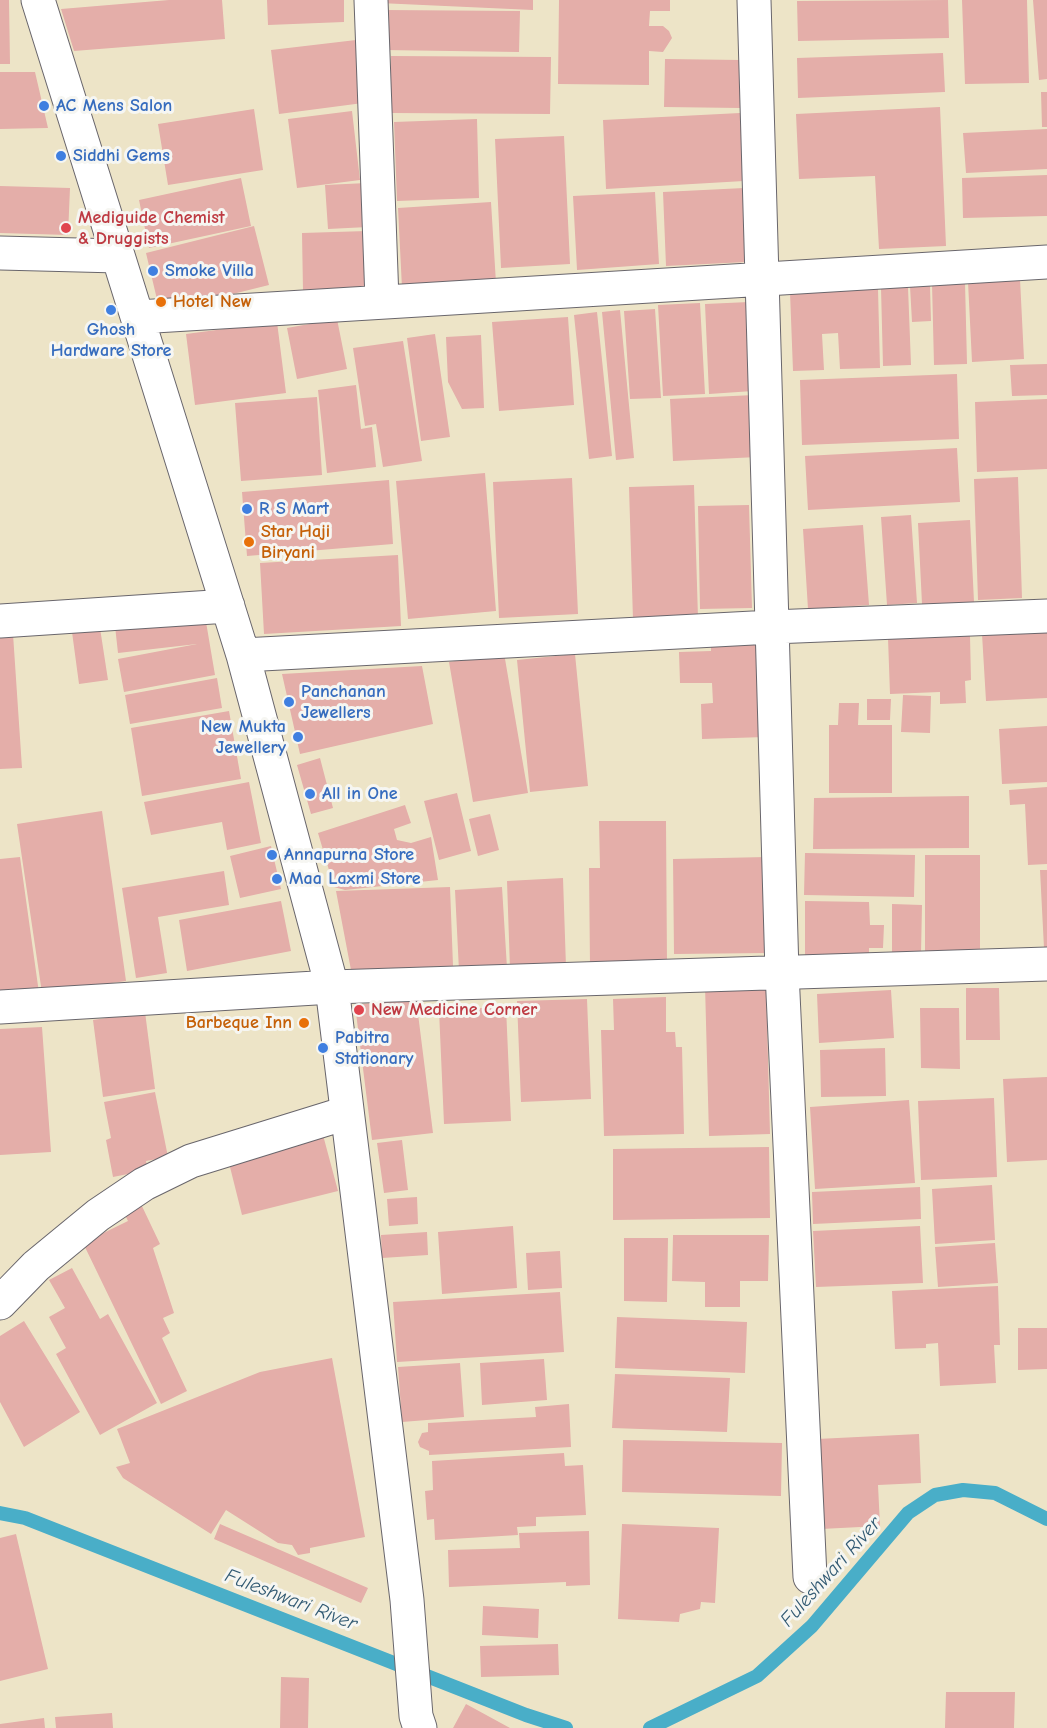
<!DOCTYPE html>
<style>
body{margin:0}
canvas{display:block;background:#ede4c7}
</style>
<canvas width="1047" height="1728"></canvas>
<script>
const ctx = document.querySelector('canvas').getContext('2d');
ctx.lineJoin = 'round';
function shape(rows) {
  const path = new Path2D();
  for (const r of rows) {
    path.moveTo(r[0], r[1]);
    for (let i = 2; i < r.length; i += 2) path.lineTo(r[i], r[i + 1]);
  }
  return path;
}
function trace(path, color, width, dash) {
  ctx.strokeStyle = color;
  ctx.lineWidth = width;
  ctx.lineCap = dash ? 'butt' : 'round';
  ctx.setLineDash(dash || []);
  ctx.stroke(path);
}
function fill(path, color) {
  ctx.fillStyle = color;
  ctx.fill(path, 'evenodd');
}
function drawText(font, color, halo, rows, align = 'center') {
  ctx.font = font + ' "Comic Neue",sans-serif';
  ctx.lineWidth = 6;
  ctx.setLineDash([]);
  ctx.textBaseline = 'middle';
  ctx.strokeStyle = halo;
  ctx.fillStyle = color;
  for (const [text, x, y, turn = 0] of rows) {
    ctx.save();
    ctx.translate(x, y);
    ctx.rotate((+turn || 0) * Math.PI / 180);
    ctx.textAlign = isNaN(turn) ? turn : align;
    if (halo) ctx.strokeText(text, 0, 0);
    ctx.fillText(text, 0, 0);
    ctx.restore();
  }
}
trace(shape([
 [0,1513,25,1518,526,1715,566,1728],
 [650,1728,757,1676,812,1626,908,1513,935,1495,963,1490,995,1493,1047,1519]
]), '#49aec8', 14);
fill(shape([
 [0,0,9,0,10,64,0,64],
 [169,0,222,0,225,39,74,51,61,9],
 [267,0,344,0,344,22,268,25],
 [379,0,533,0,533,10,379,3],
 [559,0,670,0,670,11,650,11,649,26,663,26,669,31,672,38,663,52,649,51,649,85,558,84],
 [948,0,949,38,798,41,797,1],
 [962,0,1027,0,1029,83,965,84],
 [1033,0,1047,0,1047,79,1039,80],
 [383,10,520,11,519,52,383,50],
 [356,40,363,103,279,114,271,50],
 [943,53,945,92,798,98,797,58],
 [391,56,551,57,550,114,391,113],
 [665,59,741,60,740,108,664,107],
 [0,72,35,72,48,128,0,129],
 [1041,92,1047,92,1047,127,1042,127],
 [940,107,946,246,879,249,875,176,799,179,796,114],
 [254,109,263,170,168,185,158,124],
 [352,111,360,180,297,188,288,119],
 [740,113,744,181,606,189,603,120],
 [477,119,479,198,397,201,394,122],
 [1047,129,1047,169,966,173,963,133],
 [564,136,570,264,501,268,495,139],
 [1047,175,1047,216,963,218,962,178],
 [241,178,251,226,149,248,139,200],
 [367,183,368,227,328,229,325,185],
 [0,186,70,188,68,235,0,233],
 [744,188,746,262,666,266,663,192],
 [655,192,659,264,577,270,573,196],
 [491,202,496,283,402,288,398,208],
 [254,226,269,285,160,312,146,253],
 [367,231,368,290,303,291,302,233],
 [1020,279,1024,359,972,362,968,282],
 [965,282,967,364,934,365,932,283],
 [910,286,930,286,931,321,912,322],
 [908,287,911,365,883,366,881,288],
 [878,289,880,368,840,369,838,333,822,334,824,370,793,371,790,292],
 [749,302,753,391,709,394,705,304],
 [700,303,705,394,663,396,658,305],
 [655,309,661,398,630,399,624,311],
 [620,310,634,458,616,460,602,312],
 [597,312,612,456,589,459,574,315],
 [568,317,574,405,499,411,492,322],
 [337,319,347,369,297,379,287,328],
 [277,322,286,393,195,405,186,334],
 [435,334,450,437,421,441,407,338],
 [481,335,484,408,462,409,448,382,446,337],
 [403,341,422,461,383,467,376,424,365,426,353,348],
 [1047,364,1047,395,1012,396,1010,365],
 [957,374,959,439,802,445,800,380],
 [356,385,361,429,372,427,376,467,327,473,318,390],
 [754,395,758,457,673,461,670,399],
 [317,397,322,475,241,481,235,403],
 [1047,399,1047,469,977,472,975,402],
 [957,448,960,502,808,510,805,456],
 [485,473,496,611,408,619,396,481],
 [1018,477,1022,598,978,600,974,479],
 [572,478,578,614,499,618,493,482],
 [389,480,393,544,247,556,242,492],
 [694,485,698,618,633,620,629,487],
 [749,505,752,608,700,609,698,506],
 [911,515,917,603,887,605,881,517],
 [970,520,974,602,922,604,918,523],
 [863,525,869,605,808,609,803,529],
 [398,555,401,626,264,634,260,563],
 [205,616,215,675,124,692,118,659,197,644,118,653,115,626],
 [100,628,108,680,79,684,72,632],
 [1047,631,1047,698,986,701,982,634],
 [13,634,22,768,0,769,0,635],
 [970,636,971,680,965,681,966,703,940,704,940,692,890,694,888,638],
 [763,643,765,737,702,739,701,704,713,703,712,683,680,683,679,652,711,651,711,644],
 [504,653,528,793,473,802,449,662],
 [575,654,588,786,530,792,517,660],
 [422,666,433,724,300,754,282,674],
 [217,678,222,708,130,724,125,695],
 [903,695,931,696,930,733,901,732],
 [867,699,891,699,890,720,867,720],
 [839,703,859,703,858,725,892,725,892,793,829,793,829,725,838,725],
 [229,711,241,779,142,796,131,728],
 [1047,726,1047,782,1002,784,999,729],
 [320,758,333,808,311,814,297,765],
 [249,782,261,843,227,850,222,822,151,835,144,802],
 [1047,787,1047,864,1028,865,1025,804,1010,805,1009,790],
 [457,793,471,851,439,860,424,801],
 [969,796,969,848,813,849,814,798],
 [405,805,411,823,394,829,397,840,411,843,431,837,438,880,345,890,334,887,318,833],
 [102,811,126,981,42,993,17,824],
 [490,814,499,850,478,856,469,819],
 [599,821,666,821,667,965,590,966,589,868,600,868],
 [271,846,281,889,240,898,230,856],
 [805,853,915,855,914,897,804,895],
 [925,855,980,855,980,954,925,953],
 [20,857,39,993,0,993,0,859],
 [767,857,768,953,674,954,673,859],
 [1040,870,1047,870,1047,948,1044,948],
 [224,871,229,905,158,917,167,973,136,978,122,888],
 [563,878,566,967,510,969,507,881],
 [450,887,453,966,351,970,336,891],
 [502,887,507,968,459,971,455,890],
 [281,901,291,951,187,971,179,920],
 [805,901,869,902,870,925,884,925,883,948,869,948,869,957,805,956],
 [892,904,922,905,921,954,892,954],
 [766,984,770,1134,709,1136,705,985],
 [966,988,999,988,1000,1040,966,1040],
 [891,990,894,1038,819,1043,817,994],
 [666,997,666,1032,675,1032,676,1047,682,1047,684,1134,604,1136,601,1030,614,1030,613,999],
 [416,998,433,1133,372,1140,355,1005],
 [587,999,591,1099,521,1102,517,1001],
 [506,1007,511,1121,444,1124,439,1010],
 [920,1008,959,1008,960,1069,921,1068],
 [145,1012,155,1089,103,1097,93,1020],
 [42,1027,51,1152,0,1155,0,1029],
 [885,1048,886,1096,821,1097,820,1050],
 [1047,1077,1047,1160,1007,1162,1003,1079],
 [155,1092,168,1157,146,1161,148,1170,113,1177,106,1140,111,1138,104,1102],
 [994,1098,997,1177,921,1180,918,1101],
 [909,1100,915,1183,815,1189,810,1107],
 [323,1135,338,1191,242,1215,228,1159],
 [402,1140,408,1190,384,1193,377,1143],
 [769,1147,770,1218,613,1220,613,1149],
 [992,1185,995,1240,935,1244,932,1189],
 [920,1187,921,1219,813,1224,812,1192],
 [417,1197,418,1224,389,1226,387,1199],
 [140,1202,160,1244,153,1248,174,1313,163,1318,170,1333,162,1338,187,1391,161,1404,83,1243,128,1221,123,1211],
 [513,1226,517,1288,442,1294,438,1232],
 [920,1226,923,1283,816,1287,813,1231],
 [427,1232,428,1255,382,1258,381,1235],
 [673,1235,769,1235,768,1281,740,1281,740,1307,705,1307,705,1282,672,1281],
 [624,1238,668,1238,667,1302,624,1301],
 [995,1243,998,1283,938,1287,935,1247],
 [560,1251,562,1288,528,1290,526,1253],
 [72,1268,100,1319,108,1314,157,1403,100,1435,56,1354,66,1348,49,1317,65,1308,49,1280],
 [998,1286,1000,1345,994,1345,996,1383,940,1386,938,1343,926,1344,926,1348,895,1349,892,1291],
 [560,1292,564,1352,397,1362,393,1302],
 [617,1317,747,1322,745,1373,615,1368],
 [24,1321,80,1412,24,1447,0,1402,0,1336],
 [1018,1328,1047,1328,1047,1369,1018,1370],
 [332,1358,365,1537,310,1548,310,1553,298,1555,292,1545,278,1543,226,1510,211,1534,123,1478,116,1467,130,1463,117,1429,260,1372],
 [544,1359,547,1400,482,1405,480,1363],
 [460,1363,464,1417,402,1422,398,1367],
 [615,1374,730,1378,727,1432,612,1428],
 [569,1404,571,1447,429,1455,429,1451,420,1447,418,1442,422,1433,428,1432,428,1423,536,1417,535,1407],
 [919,1434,921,1483,878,1485,880,1526,821,1529,817,1439],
 [623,1440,782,1443,781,1496,622,1492],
 [564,1453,565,1466,583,1465,586,1515,536,1517,536,1526,517,1527,518,1535,435,1540,434,1519,427,1520,425,1491,433,1490,432,1461],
 [220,1524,368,1588,361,1603,214,1539],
 [622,1524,719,1528,715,1603,701,1602,700,1609,680,1614,679,1622,618,1619],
 [589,1531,590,1585,566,1586,566,1582,449,1587,448,1550,520,1548,519,1533],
 [16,1534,48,1669,0,1681,0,1538],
 [483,1606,539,1609,538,1638,482,1635],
 [558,1644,559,1675,481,1677,480,1646],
 [281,1677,309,1678,308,1728,280,1728],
 [946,1692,1015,1692,1014,1728,945,1728],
 [466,1704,510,1728,453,1728],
 [112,1713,113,1728,56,1728,55,1717],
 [44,1718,45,1728,0,1728,0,1724]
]), '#e4aea9');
const minor = shape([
 [38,0,243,655,332,987,407,1600,416,1716,420,1728],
 [371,0,382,300],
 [754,0,782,972,810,1577],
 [0,253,118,256],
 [138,317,1047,262],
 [0,621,228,606],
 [243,655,772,627,1047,616],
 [0,1007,332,987,1047,964],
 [0,1303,36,1266,98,1215,144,1184,191,1161,346,1113]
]);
trace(minor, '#69666c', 35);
trace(minor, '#fff', 33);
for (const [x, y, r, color] of [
 [44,106,6,"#3f7fe0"],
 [61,156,6,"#3f7fe0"],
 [66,228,6,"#e0444e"],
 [153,271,6,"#3f7fe0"],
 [161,302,6,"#e8710a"],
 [111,310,6,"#3f7fe0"],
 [247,509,6,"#3f7fe0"],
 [249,542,6,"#e8710a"],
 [289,702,6,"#3f7fe0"],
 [298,737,6,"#3f7fe0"],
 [310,794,6,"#3f7fe0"],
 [272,855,6,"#3f7fe0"],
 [277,879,6,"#3f7fe0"],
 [359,1010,6,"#e0444e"],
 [304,1023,6,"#e8710a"],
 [323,1048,6,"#3f7fe0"]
]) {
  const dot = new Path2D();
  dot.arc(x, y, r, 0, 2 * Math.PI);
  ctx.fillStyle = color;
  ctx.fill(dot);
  trace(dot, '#f6f6f2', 2);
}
drawText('bold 18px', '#366cbe', '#f6f6f2', [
 ["AC Mens Salon",56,106],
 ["Siddhi Gems",73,156],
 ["Smoke Villa",165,271],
 ["Ghosh",111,330,"center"],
 ["Hardware Store",111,351,"center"],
 ["R S Mart",259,509],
 ["Panchanan",301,692],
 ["Jewellers",301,713],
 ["New Mukta",286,727,"right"],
 ["Jewellery",286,748,"right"],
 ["All in One",322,794],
 ["Annapurna Store",284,855],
 ["Maa Laxmi Store",289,879],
 ["Pabitra",335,1038],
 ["Stationary",335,1059]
], 'left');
drawText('bold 18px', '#be3a42', '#f6f6f2', [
 ["Mediguide Chemist",78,218],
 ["& Druggists",78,239],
 ["New Medicine Corner",371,1010]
], 'left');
drawText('bold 18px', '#c56008', '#f6f6f2', [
 ["Hotel New",173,302],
 ["Star Haji",261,532],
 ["Biryani",261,553],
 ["Barbeque Inn",292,1023,"right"]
], 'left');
drawText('italic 20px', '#325a73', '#f6f6f2', [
 ["Fuleshwari River",831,1572,-48],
 ["Fuleshwari River",291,1600,21]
]);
</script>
